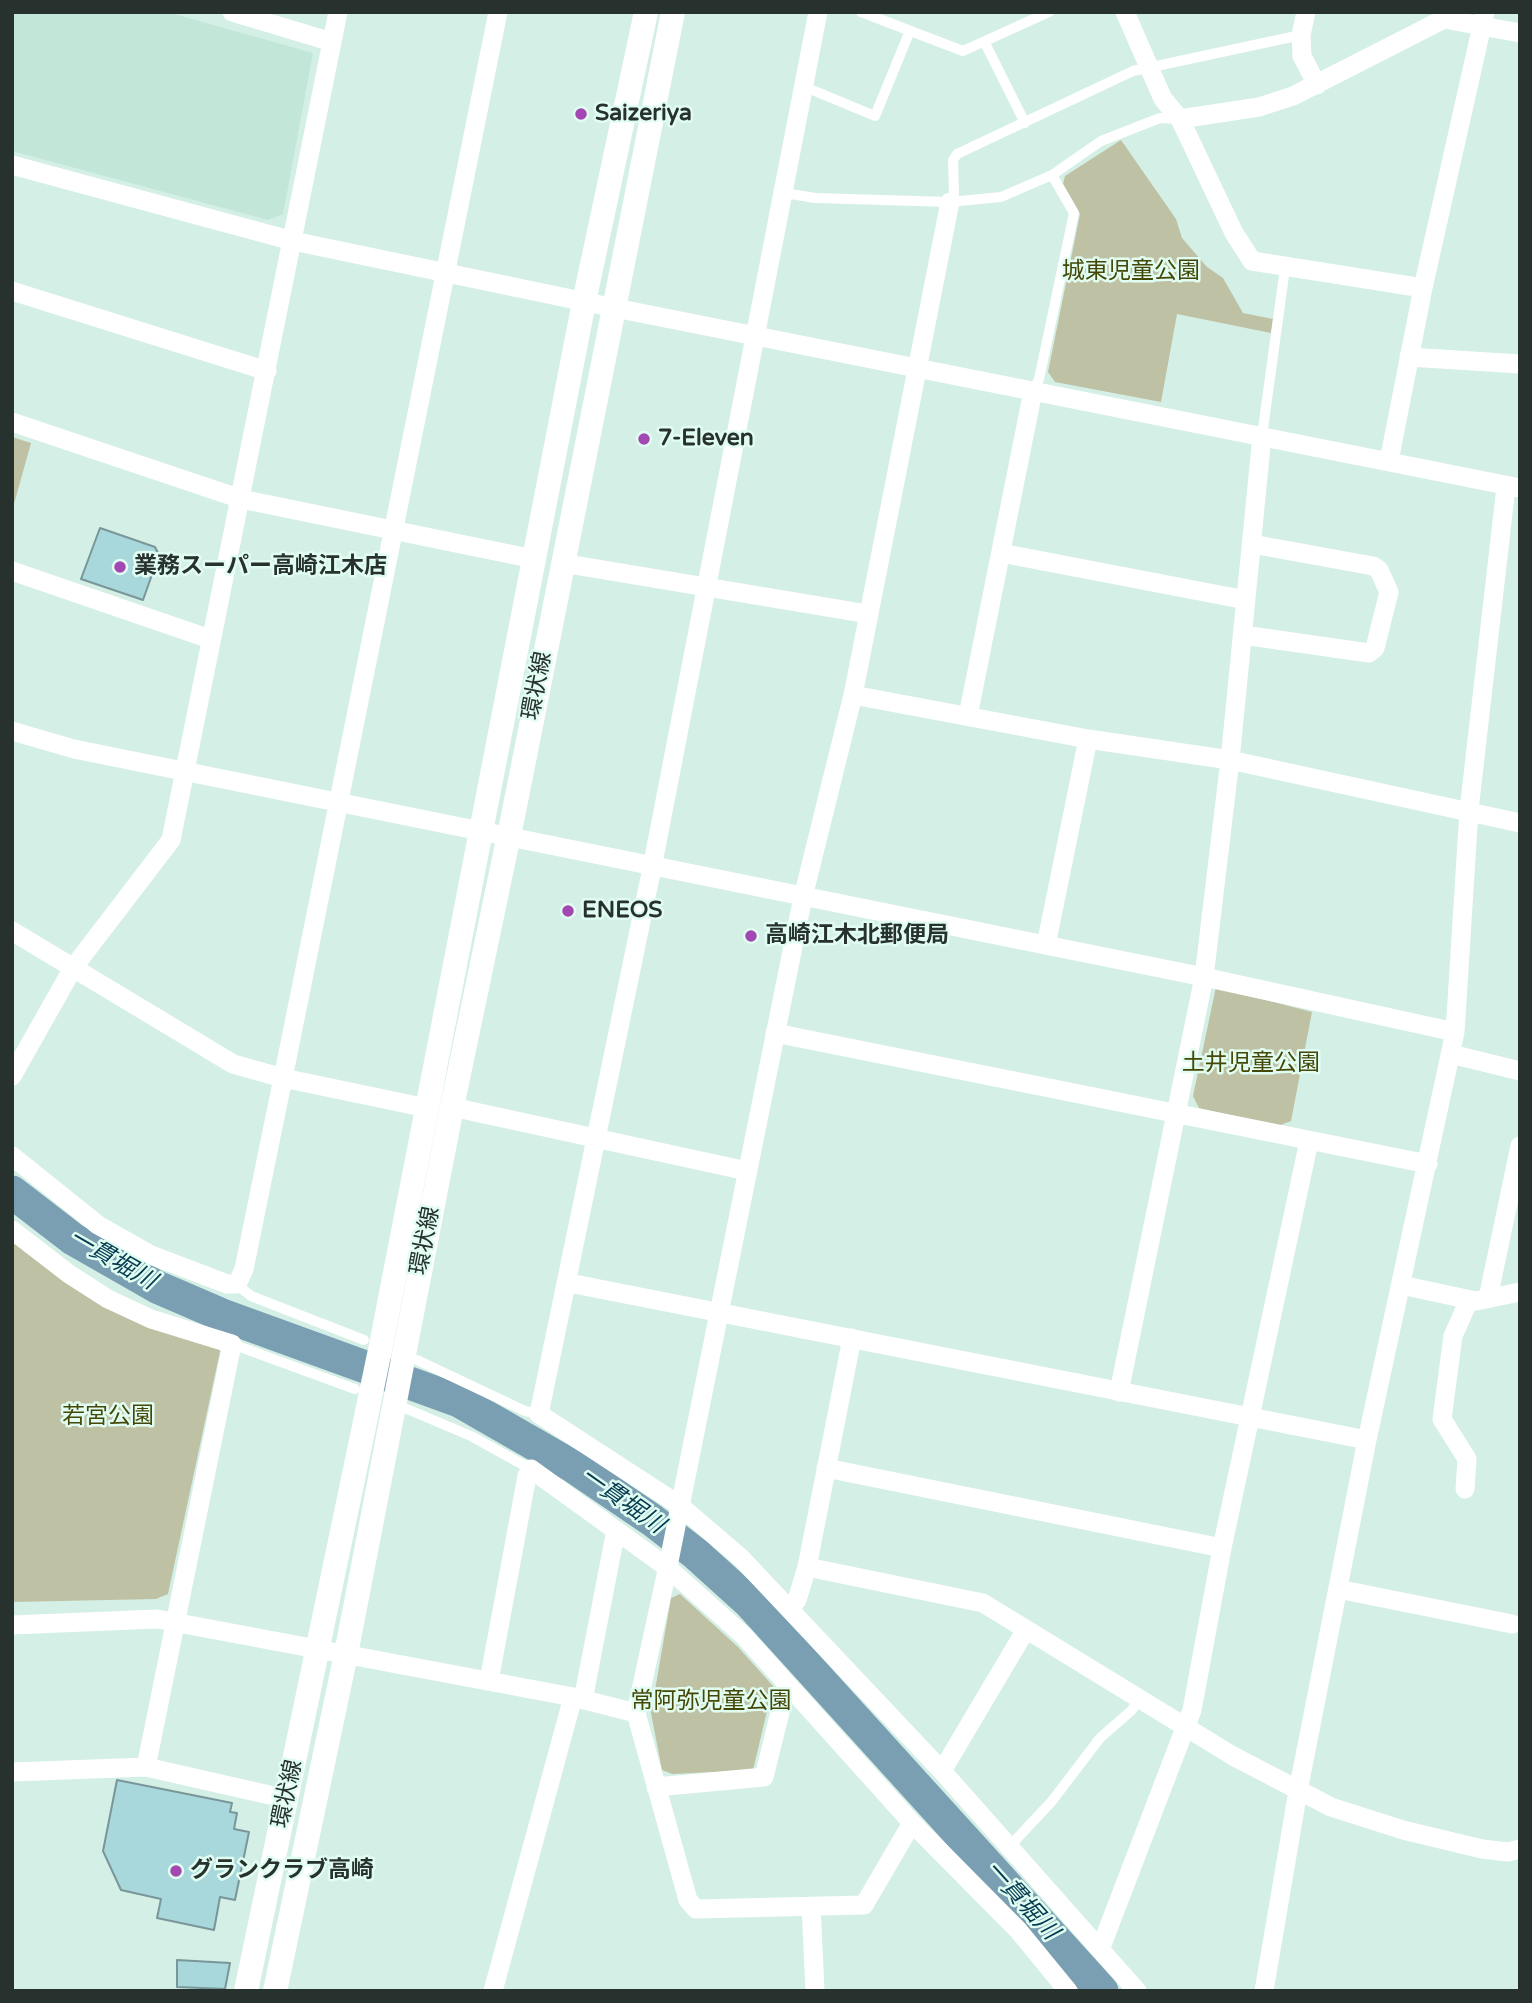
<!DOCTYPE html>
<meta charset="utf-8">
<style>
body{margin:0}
#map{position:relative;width:1532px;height:2003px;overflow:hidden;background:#d4efe5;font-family:"Varela Round",sans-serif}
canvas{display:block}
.frame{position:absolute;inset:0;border:14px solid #27312e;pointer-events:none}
</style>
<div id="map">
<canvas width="1532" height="2003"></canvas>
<div class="frame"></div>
</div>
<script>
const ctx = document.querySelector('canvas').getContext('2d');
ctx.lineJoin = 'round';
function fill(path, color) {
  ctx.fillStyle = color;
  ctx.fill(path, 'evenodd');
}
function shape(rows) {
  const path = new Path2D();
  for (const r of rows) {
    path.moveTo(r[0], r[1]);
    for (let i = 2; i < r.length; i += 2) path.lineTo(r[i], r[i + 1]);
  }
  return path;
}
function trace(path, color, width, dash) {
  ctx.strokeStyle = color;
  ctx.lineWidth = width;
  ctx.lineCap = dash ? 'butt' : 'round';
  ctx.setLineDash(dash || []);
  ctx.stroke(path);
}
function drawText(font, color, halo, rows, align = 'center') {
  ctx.font = font + ' "Varela Round","Noto Sans JP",sans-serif';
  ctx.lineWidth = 5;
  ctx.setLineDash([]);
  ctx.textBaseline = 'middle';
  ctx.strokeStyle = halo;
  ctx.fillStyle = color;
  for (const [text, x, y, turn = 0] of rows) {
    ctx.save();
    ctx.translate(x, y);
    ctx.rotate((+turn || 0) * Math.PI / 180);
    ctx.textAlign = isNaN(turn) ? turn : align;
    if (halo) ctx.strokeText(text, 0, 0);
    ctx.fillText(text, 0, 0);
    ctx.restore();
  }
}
fill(shape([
 [12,12,167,12,313,53,283,214,268,220,12,151]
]), '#c2e7d9');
fill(shape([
 [1121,140,1176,219,1182,238,1207,267,1223,278,1243,313,1273,319,1271,333,1177,314,1161,402,1055,382,1048,372,1080,214,1063,184,1065,176],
 [12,437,31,443,12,511],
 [1216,987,1312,1012,1291,1121,1278,1126,1199,1108,1193,1096],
 [12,1237,64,1279,221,1347,168,1594,156,1599,12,1602],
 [680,1594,738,1647,773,1686,753,1770,672,1774,662,1770,651,1713,671,1598]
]), '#bfc1a4');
trace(shape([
 [12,1192,73,1239,157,1287,222,1315,459,1401,574,1467,652,1520,696,1554,749,1602,1102,1991]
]), '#7a9fb3', 33);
const building = shape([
 [100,528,155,547,159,555,143,600,81,579,100,528],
 [117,1780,232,1803,230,1812,237,1813,234,1829,249,1832,235,1900,220,1897,214,1930,157,1918,161,1899,121,1890,103,1851,117,1780],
 [177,1960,230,1963,225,1989,177,1987,177,1960]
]);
fill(building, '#a8d8dc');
trace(building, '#799698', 2);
trace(shape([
 [861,12,963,51,1049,12],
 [985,43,1025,123],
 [805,87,875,116,909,33],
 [785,193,815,198,950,202,1001,197,1052,175,1101,141,1160,118,1177,119],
 [950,202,954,194,953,160,957,154,1133,71,1301,35],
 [1033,391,1039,379,1074,213,1052,175],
 [1262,436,1285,268],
 [236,1284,251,1296,364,1340],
 [232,1344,355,1389],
 [417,1360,525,1411,539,1414],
 [407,1409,471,1436,531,1469],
 [1010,1846,1052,1801,1100,1738,1132,1710,1139,1698]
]), '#fff', 10);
trace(shape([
 [232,12,332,42],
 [818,12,652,868,539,1414,679,1505,741,1558,942,1771,1137,1991],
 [1125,12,1163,99,1180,119,1234,233,1252,261,1423,288],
 [1306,12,1301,35,1302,56,1317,85],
 [1180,119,1259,107,1293,96,1444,19,1520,33],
 [12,165,293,241,615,308,1520,488],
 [12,291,267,371],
 [1409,357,1520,364],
 [12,422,241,499,534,559],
 [1389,461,1423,288,1485,12],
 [1001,553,1246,600],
 [562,563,868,614],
 [12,571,210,639],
 [1243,635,1369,653,1375,648,1389,592,1379,570,1373,566,1252,544],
 [853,695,1088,739,1230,760,1520,823],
 [968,716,1033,391],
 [12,731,74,749,1204,977,1455,1032],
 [12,931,233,1064,283,1078,427,1108],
 [1046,945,1088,739],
 [775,1033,1428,1164],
 [1451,1054,1520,1071],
 [12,1076,73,968,171,840,338,12],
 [452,1107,747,1171],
 [12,1156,98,1225,151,1255,227,1284,236,1284,239,1280,244,1269,283,1078,498,12],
 [12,1230,69,1274,108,1299,151,1319,232,1344,146,1767],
 [569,1283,1367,1440],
 [1401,1285,1476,1301,1520,1292],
 [1488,1298,1520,1146],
 [1119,1392,1204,977,1230,760,1262,436],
 [826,1468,1222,1548],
 [1465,1489,1467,1459,1442,1419,1453,1336,1469,1300],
 [807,1567,983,1603,1233,1756,1331,1807,1403,1830,1482,1849,1508,1852,1520,1849],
 [1338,1589,1512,1624],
 [790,1608,797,1600,807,1567,852,1338],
 [12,1625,157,1619,573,1697,636,1713],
 [489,1681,527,1476,531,1469,668,1568,744,1636,912,1823,1018,1930,1068,1991],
 [583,1700,616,1530],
 [942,1771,1025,1631],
 [12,1772,146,1767,287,1799],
 [656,1787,764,1777,787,1684],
 [912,1823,864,1905,696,1909,688,1900,636,1713,668,1566,803,897,853,695,950,202],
 [811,1906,815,1991],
 [1101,1947,1192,1710,1222,1548,1309,1141],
 [493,1991,573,1697],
 [1264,1991,1298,1791,1367,1440,1455,1032,1469,810,1506,487]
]), '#fff', 19);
trace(shape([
 [246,1991,380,1350,584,302,646,12],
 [275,1991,346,1654,452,1107,514,811,673,12]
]), '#fff', 24);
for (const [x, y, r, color] of [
 [581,114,7,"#a348b3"],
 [644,439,7,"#a348b3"],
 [120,567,7,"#a348b3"],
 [568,911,7,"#a348b3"],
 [751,936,7,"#a348b3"],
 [176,1871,7,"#a348b3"]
]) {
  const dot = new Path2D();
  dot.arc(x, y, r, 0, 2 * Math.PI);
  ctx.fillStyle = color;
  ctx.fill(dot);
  trace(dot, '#e1fdf2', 2.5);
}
drawText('bold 23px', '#27312e', '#e1fdf2', [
 ["Saizeriya",595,114],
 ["7-Eleven",658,439],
 ["業務スーパー高崎江木店",134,567],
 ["ENEOS",582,911],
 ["高崎江木北郵便局",765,936],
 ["グランクラブ高崎",190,1871]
], 'left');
drawText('23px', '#454706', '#e1fdf2', [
 ["城東児童公園",1131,272],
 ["土井児童公園",1251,1064],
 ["若宮公園",108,1417],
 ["常阿弥児童公園",711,1702]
]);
drawText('23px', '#27312e', '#e1fdf2', [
 ["環状線",538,686,-79],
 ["環状線",426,1241,-79],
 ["環状線",288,1794,-78]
]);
drawText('italic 24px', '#053b51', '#e1fdf2', [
 ["一貫堀川",112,1260,30],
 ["一貫堀川",622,1501,35],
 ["一貫堀川",1021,1901,48]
]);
</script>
